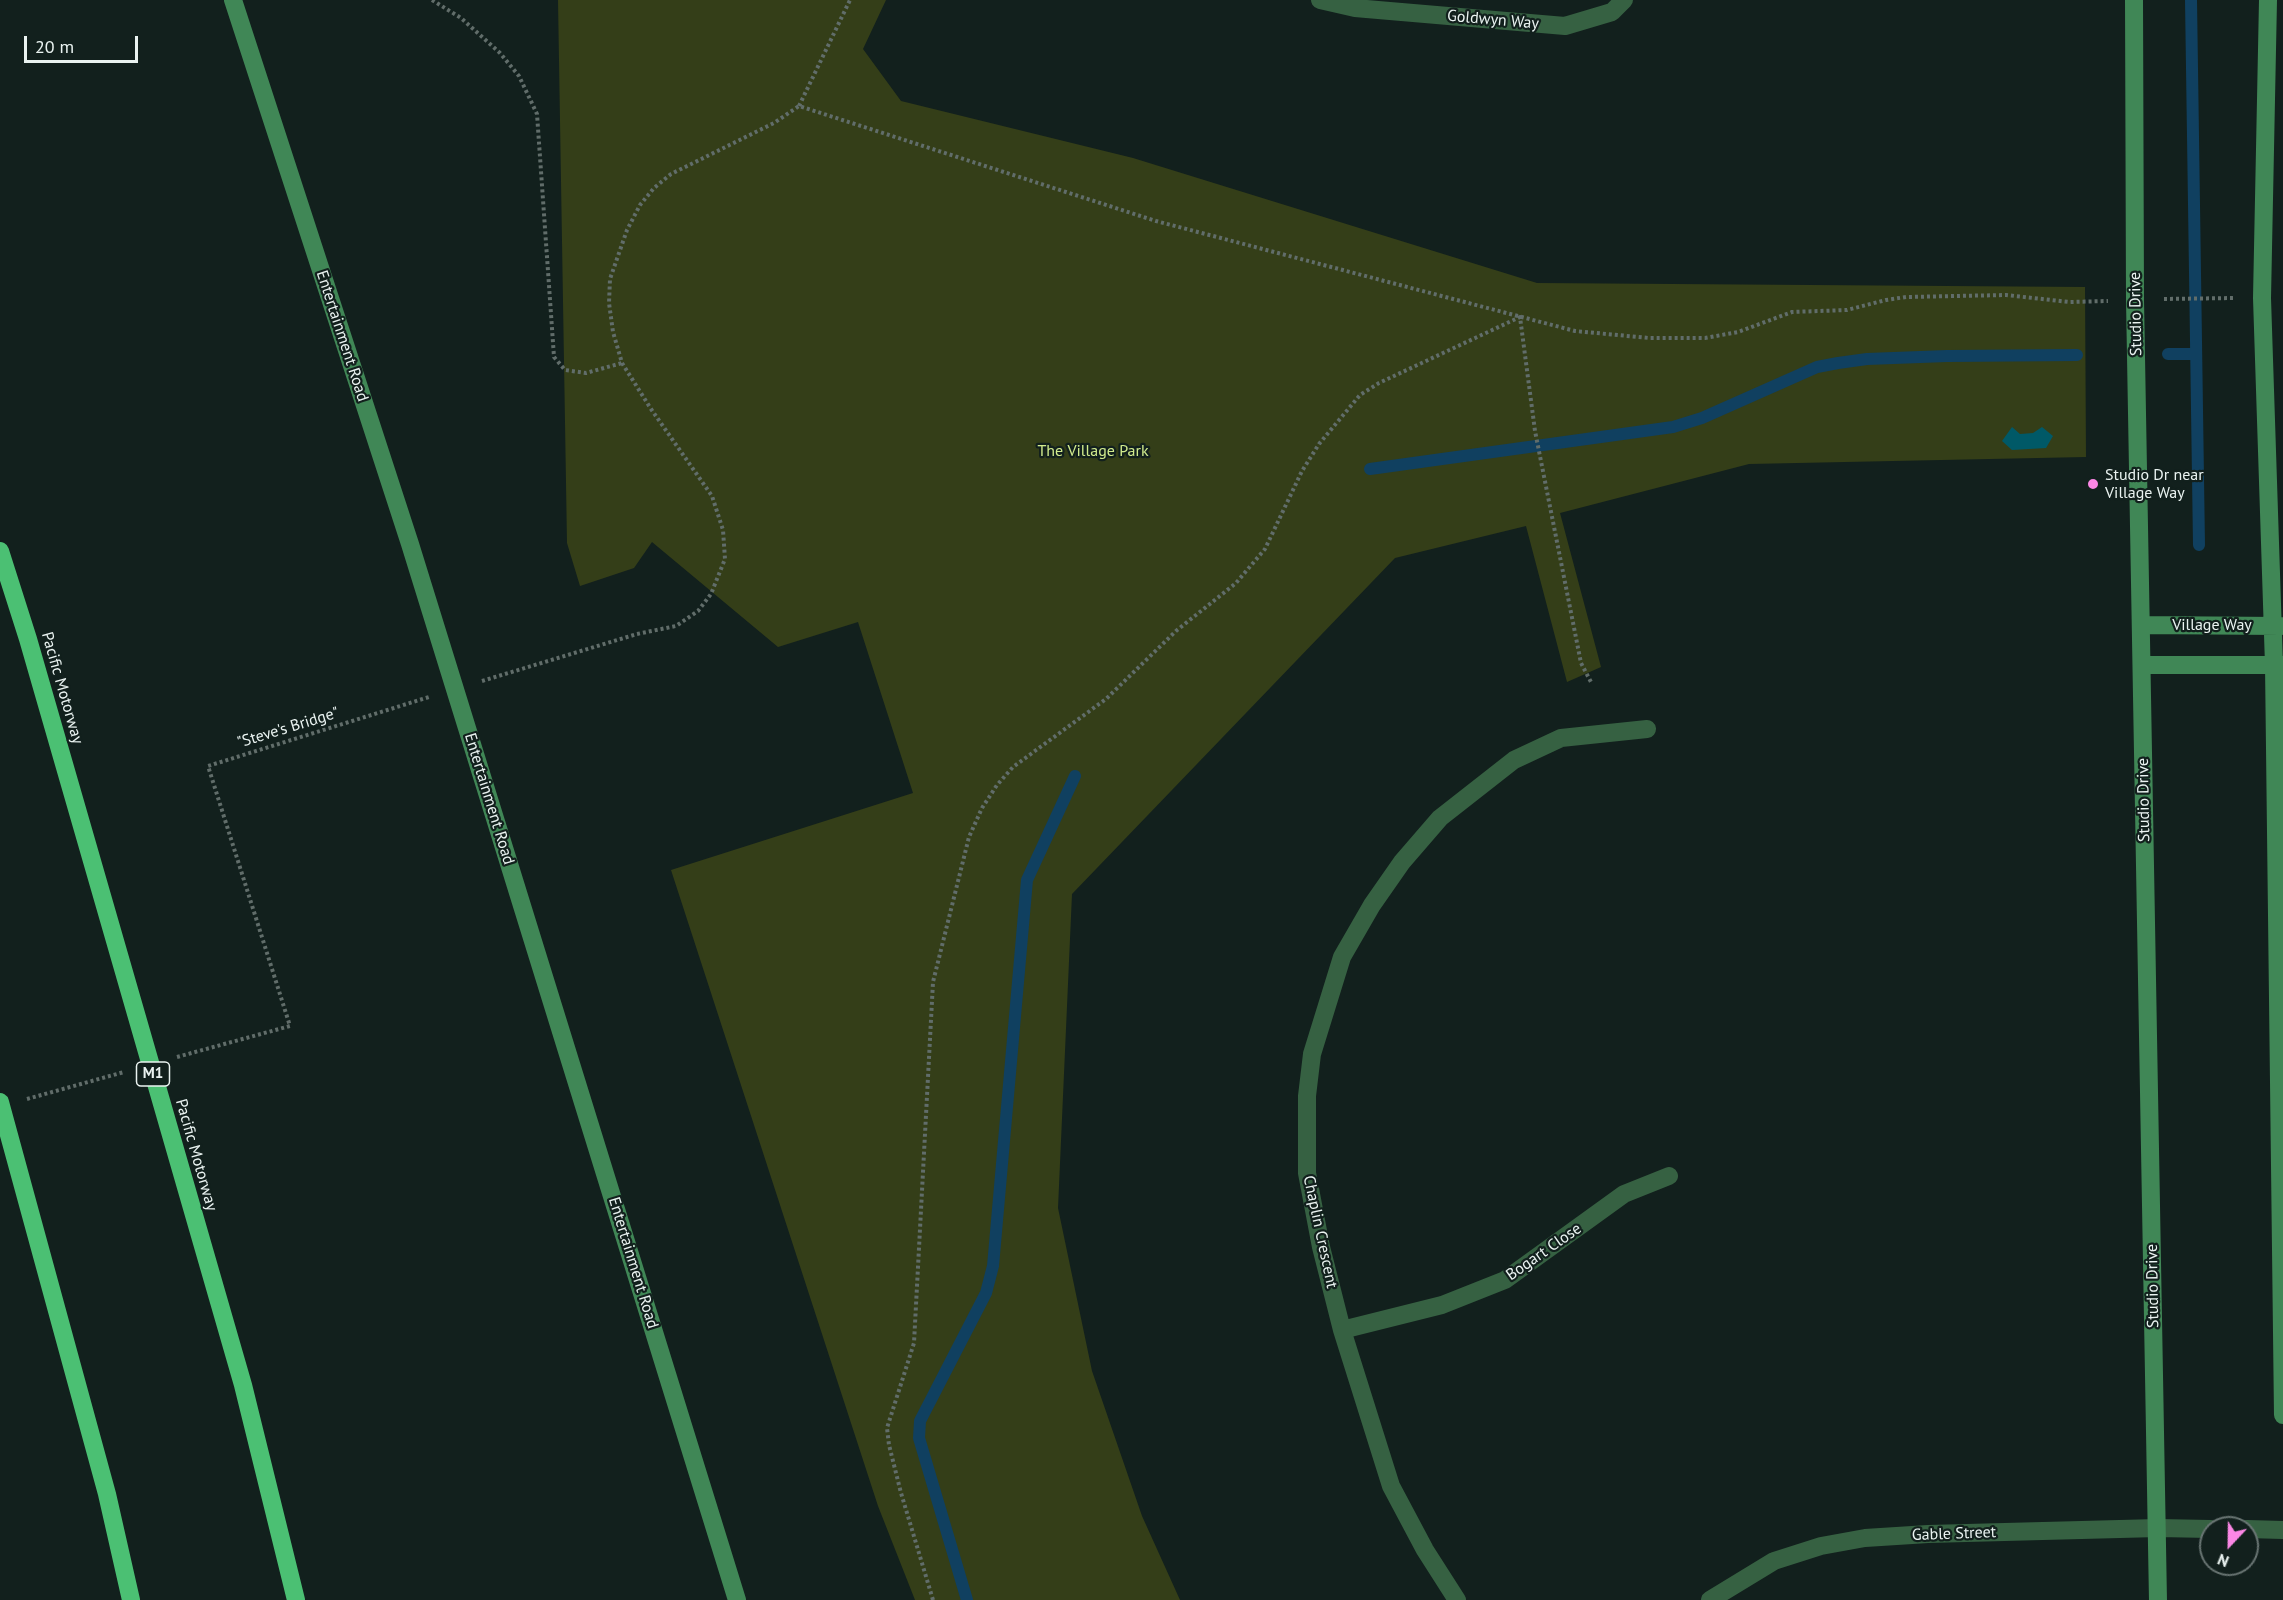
<!DOCTYPE html>
<style>
body{margin:0}
#map{position:relative;width:2283px;height:1600px;overflow:hidden;background:#12201d;font-family:"PT Sans",sans-serif}
canvas{display:block}
.north{position:absolute;left:2199px;top:1516px;width:60px;height:60px;box-sizing:border-box;background:#12201d;border:2px solid #687472;border-radius:50%;rotate:202deg;font-size:16px;font-weight:700;line-height:24px;text-align:center;color:#eaf3f1}
.north::after{content:'';display:block;margin:auto;width:21px;height:27px;background:#fb87e5;clip-path:polygon(50% 0,100% 100%,50% 72%,0 100%)}
.scale{position:absolute;left:24px;top:36px;width:114px;height:27px;box-sizing:border-box;border:3px solid #eaf3f1;border-top:0;padding-left:8px;font-size:18px;line-height:21px;white-space:nowrap;color:#eaf3f1;-webkit-text-stroke:4px #12201d;paint-order:stroke}
</style>
<div id="map">
<canvas width="2283" height="1600"></canvas>
<div class="north">N</div>
<div class="scale">20 m</div>
</div>
<script>
const ctx = document.querySelector('canvas').getContext('2d');
ctx.lineJoin = 'round';
function fill(path, color) {
  ctx.fillStyle = color;
  ctx.fill(path, 'evenodd');
}
function shape(rows) {
  const path = new Path2D();
  for (const r of rows) {
    path.moveTo(r[0], r[1]);
    for (let i = 2; i < r.length; i += 2) path.lineTo(r[i], r[i + 1]);
  }
  return path;
}
function trace(path, color, width, dash) {
  ctx.strokeStyle = color;
  ctx.lineWidth = width;
  ctx.lineCap = dash ? 'butt' : 'round';
  ctx.setLineDash(dash || []);
  ctx.stroke(path);
}
function drawText(font, color, halo, rows, align = 'center') {
  ctx.font = font + ' "PT Sans",sans-serif';
  ctx.lineWidth = 4.5;
  ctx.setLineDash([]);
  ctx.textBaseline = 'middle';
  ctx.strokeStyle = halo;
  ctx.fillStyle = color;
  for (const [text, x, y, turn = 0] of rows) {
    ctx.save();
    ctx.translate(x, y);
    ctx.rotate((+turn || 0) * Math.PI / 180);
    ctx.textAlign = isNaN(turn) ? turn : align;
    if (halo) ctx.strokeText(text, 0, 0);
    ctx.fillText(text, 0, 0);
    ctx.restore();
  }
}
fill(shape([
 [558,0,886,0,863,49,901,101,1133,158,1537,283,2085,287,2086,457,1749,464,1560,513,1601,667,1567,682,1526,526,1395,558,1072,894,1058,1208,1092,1371,1142,1516,1180,1600,915,1600,878,1506,671,870,913,793,858,622,778,647,652,542,634,568,580,586,567,543]
]), '#343e18');
trace(shape([
 [2191,0,2199,545],
 [2168,354,2195,354],
 [1370,469,1673,427,1702,418,1817,367,1838,363,1867,359,1947,356,2077,355],
 [967,1600,919,1438,920,1421,986,1293,993,1266,1027,880,1075,776]
]), '#104060', 12);
fill(shape([
 [2012,427,2020,434,2033,433,2042,427,2053,436,2046,448,2012,450,2002,441]
]), '#005967');
trace(shape([
 [432,0,461,18,500,53,519,76,537,114,554,357,565,370,586,373,622,363],
 [799,106,850,0],
 [2164,299,2234,298],
 [482,681,637,634,676,626,698,611,711,594,725,559,723,530,712,496,651,409,622,363,613,332,609,303,610,279,627,230,640,205,654,188,671,174,774,123,799,106,1156,221,1575,331,1649,338,1705,338,1738,332,1792,312,1847,310,1886,300,1906,297,2006,295,2069,302,2108,301],
 [177,1057,290,1026,208,766,429,697],
 [27,1099,124,1072],
 [933,1600,901,1493,889,1445,887,1428,914,1343,933,982,969,837,982,808,997,785,1013,767,1106,699,1176,631,1236,583,1265,549,1302,471,1319,444,1360,395,1379,383,1520,317,1535,431,1581,663,1592,684]
]), '#616d6a', 4, [3, 3]);
trace(shape([
 [1320,0,1355,8,1565,26,1612,12,1624,0],
 [1342,1330,1442,1305,1505,1280,1624,1194,1669,1176],
 [2247,1529,2283,1530],
 [1457,1600,1425,1550,1391,1486,1342,1330,1321,1247,1307,1173,1307,1096,1312,1054,1342,957,1372,905,1402,862,1440,818,1514,760,1561,738,1647,729],
 [1710,1600,1774,1561,1821,1546,1865,1538,1928,1534,2158,1528,2211,1529]
]), '#366142', 18);
trace(shape([
 [233,0,410,544,737,1600],
 [2134,0,2135,300,2158,1600],
 [2268,0,2262,298,2274,665,2283,1415],
 [2141,625,2281,626],
 [2142,665,2283,665]
]), '#408756', 18);
trace(shape([
 [0,551,28,639,243,1385,296,1600],
 [0,1102,107,1494,131,1600]
]), '#4bc073', 18);
for (const [x, y, r, color] of [
 [2093,484,6,"#fb87e5"]
]) {
  const dot = new Path2D();
  dot.arc(x, y, r, 0, 2 * Math.PI);
  ctx.fillStyle = color;
  ctx.fill(dot);
  trace(dot, '#12201d', 2);
}
for (const [x, y, w] of [
 [153,1074,33]
]) {
  const box = new Path2D();
  box.roundRect(x - w / 2, y - 12, w, 24, 4.5);
  ctx.fillStyle = '#12201d';
  ctx.fill(box);
  trace(box, '#eaf3f1', 1.5);
}
drawText('bold 15px', '#eaf3f1', null, [
 ["M1",153,1074]
]);
drawText('16px', '#eaf3f1', '#12201d', [
 ["Goldwyn Way",1493,20,5],
 ["Studio Drive",2136,314,-91],
 ["Entertainment Road",342,336,72],
 ["Village Way",2212,625],
 ["Pacific Motorway",62,688,74],
 ["\"Steve's Bridge\"",288,728,-17],
 ["Entertainment Road",489,799,73],
 ["Studio Drive",2144,800,-91],
 ["Pacific Motorway",196,1155,74],
 ["Chaplin Crescent",1320,1232,78],
 ["Bogart Close",1544,1252,-35],
 ["Entertainment Road",633,1263,73],
 ["Studio Drive",2153,1286,-91],
 ["Gable Street",1954,1534,-2]
]);
drawText('16px', '#d1eb8d', '#12201d', [
 ["The Village Park",1093,451]
]);
drawText('16px', '#eaf3f1', '#12201d', [
 ["Studio Dr near",2105,475],
 ["Village Way",2105,493]
], 'left');
</script>
